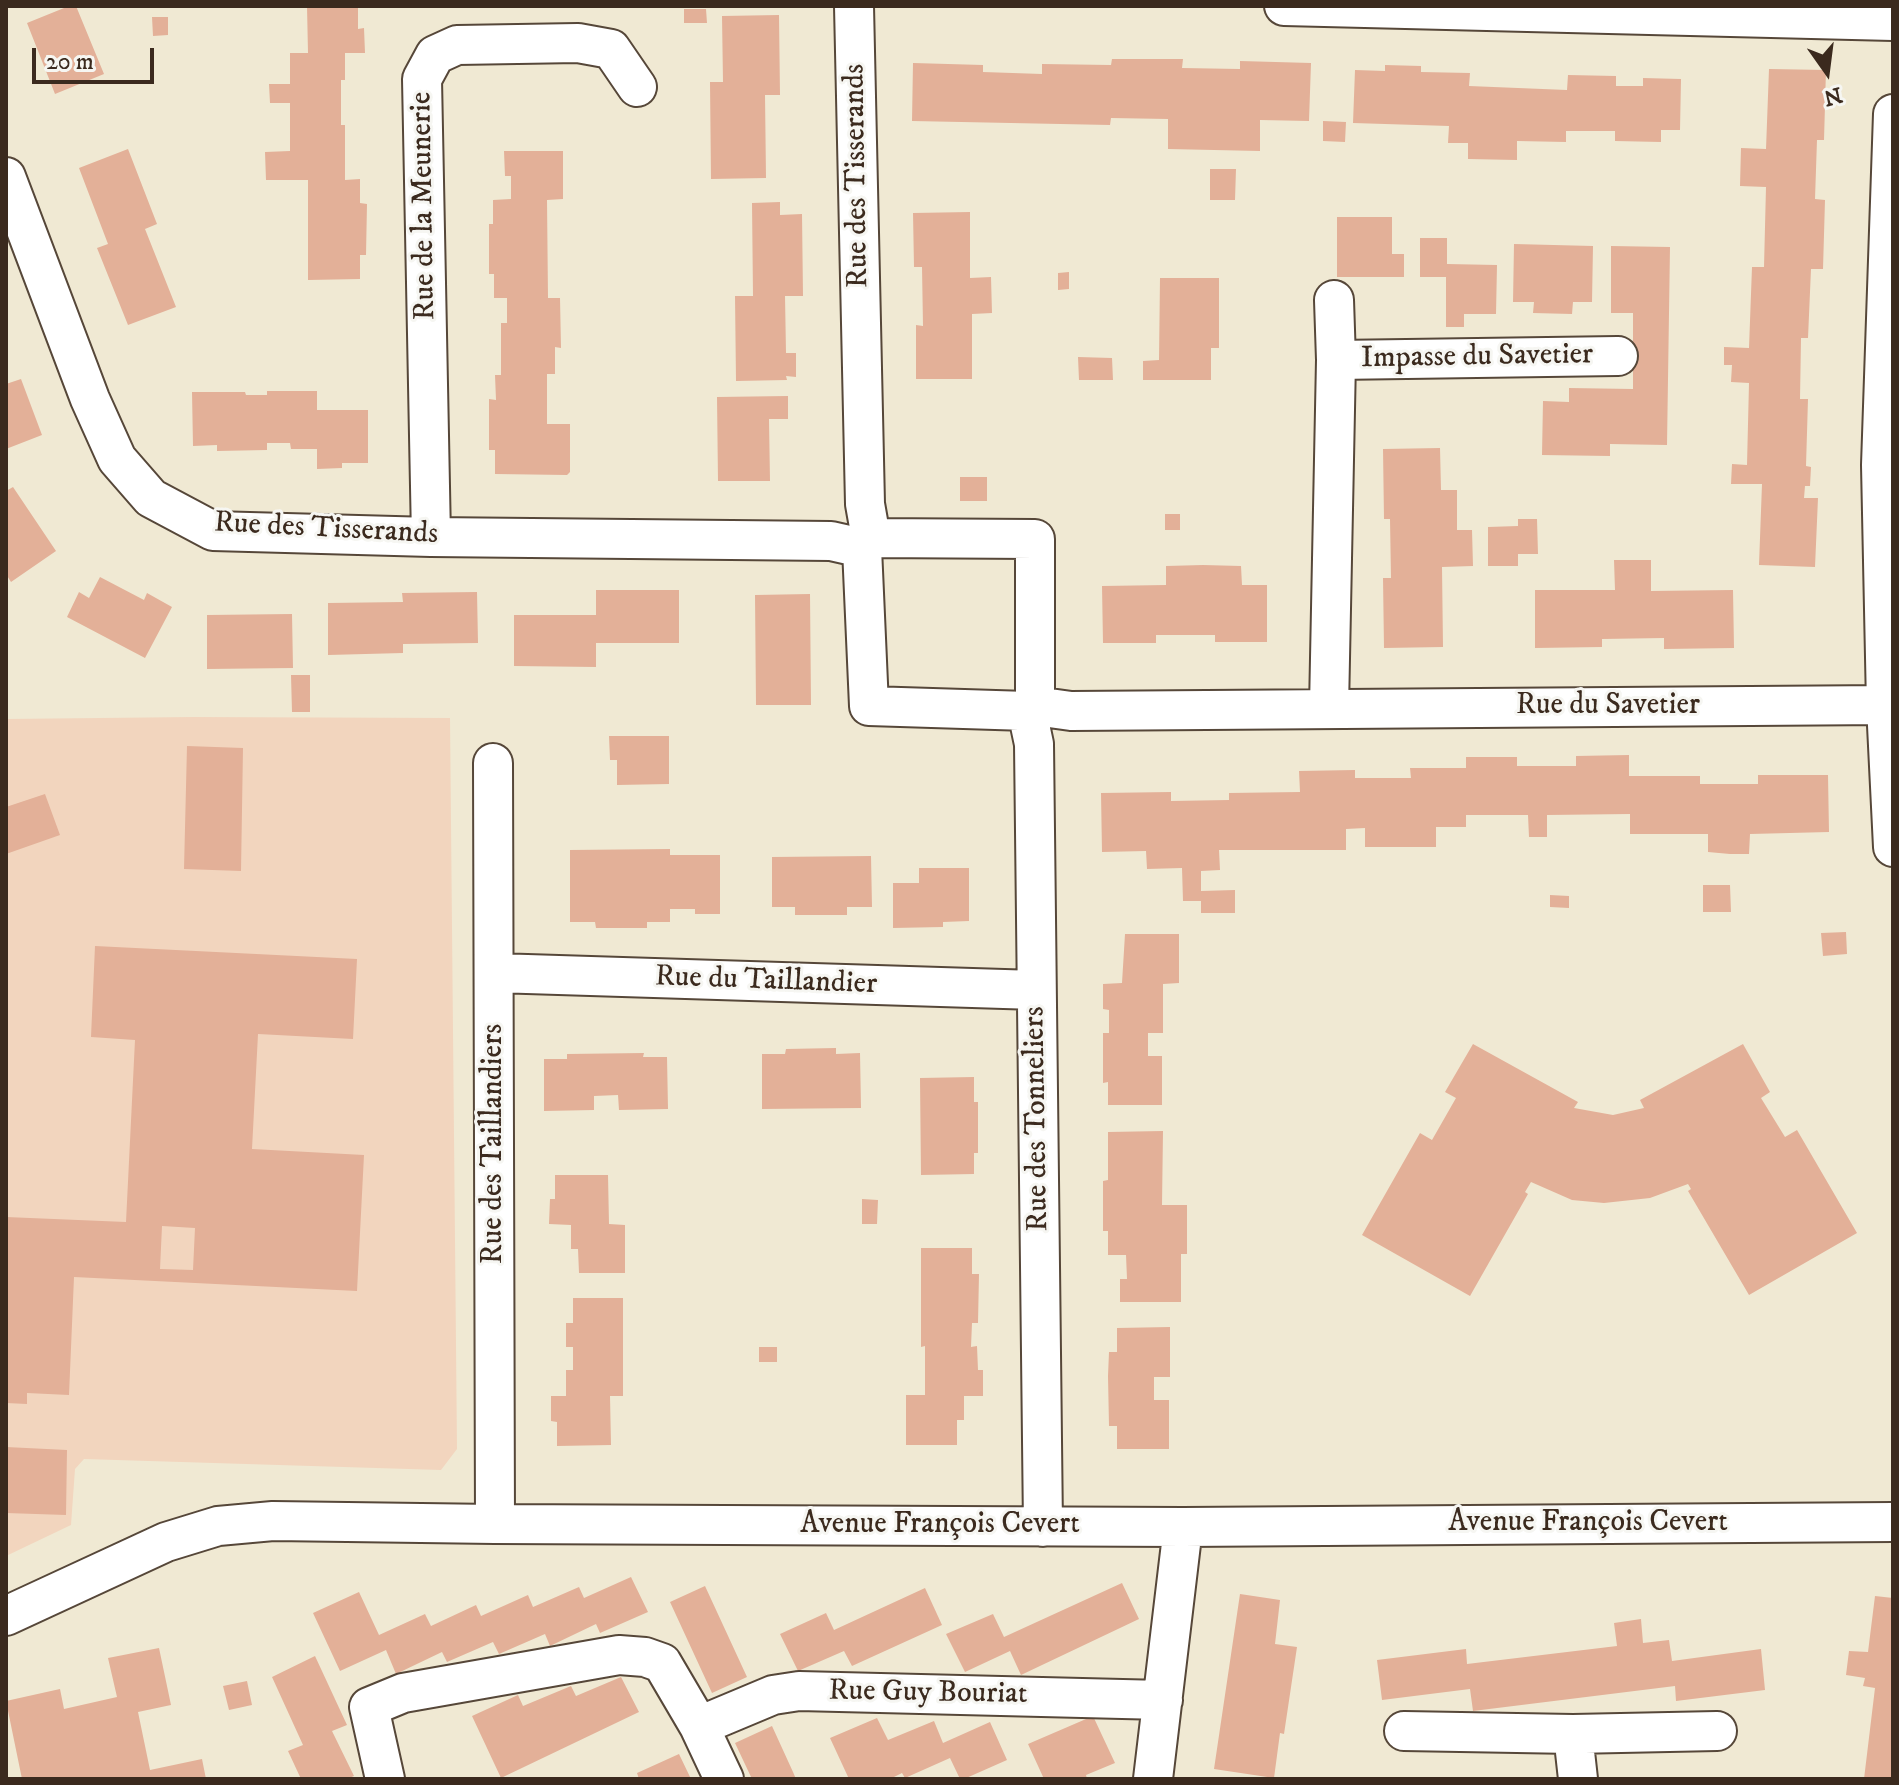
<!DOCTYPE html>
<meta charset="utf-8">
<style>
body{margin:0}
#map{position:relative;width:1899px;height:1785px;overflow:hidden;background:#f0e9d3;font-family:"IM FELL DW Pica",serif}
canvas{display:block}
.frame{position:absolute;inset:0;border:8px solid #3b2a1e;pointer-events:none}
.north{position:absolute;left:1787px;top:32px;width:80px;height:80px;-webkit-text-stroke:6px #f6f6f2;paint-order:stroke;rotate:166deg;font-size:22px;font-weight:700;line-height:32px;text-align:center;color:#3b2a1e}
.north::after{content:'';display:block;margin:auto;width:28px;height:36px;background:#3b2a1e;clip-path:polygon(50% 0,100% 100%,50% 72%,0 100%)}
.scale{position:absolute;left:32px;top:48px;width:122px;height:36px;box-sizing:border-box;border:4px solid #3b2a1e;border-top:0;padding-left:10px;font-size:24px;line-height:28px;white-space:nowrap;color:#3b2a1e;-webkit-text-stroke:6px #f6f6f2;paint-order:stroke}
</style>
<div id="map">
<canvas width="1899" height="1785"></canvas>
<div class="frame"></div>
<div class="north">N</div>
<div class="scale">20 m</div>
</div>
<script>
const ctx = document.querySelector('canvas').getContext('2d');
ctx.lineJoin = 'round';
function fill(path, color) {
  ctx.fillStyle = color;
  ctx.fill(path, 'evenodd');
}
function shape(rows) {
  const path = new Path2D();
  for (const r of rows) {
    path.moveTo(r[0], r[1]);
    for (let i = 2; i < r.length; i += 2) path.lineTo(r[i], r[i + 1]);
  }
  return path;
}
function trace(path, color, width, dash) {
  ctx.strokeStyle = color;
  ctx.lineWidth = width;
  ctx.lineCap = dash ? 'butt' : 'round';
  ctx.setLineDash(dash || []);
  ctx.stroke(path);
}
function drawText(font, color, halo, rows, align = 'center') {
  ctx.font = font + ' "IM FELL DW Pica",serif';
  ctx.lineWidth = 6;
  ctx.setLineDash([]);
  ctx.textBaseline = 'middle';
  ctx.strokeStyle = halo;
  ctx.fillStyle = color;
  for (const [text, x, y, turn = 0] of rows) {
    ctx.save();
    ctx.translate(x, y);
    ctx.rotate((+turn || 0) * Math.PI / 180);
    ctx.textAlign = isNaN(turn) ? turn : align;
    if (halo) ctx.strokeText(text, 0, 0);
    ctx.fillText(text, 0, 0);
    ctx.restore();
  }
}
fill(shape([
 [193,717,450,718,457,1449,441,1470,84,1459,75,1469,71,1525,6,1556,6,719]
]), '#f2d5be');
fill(shape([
 [69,6,76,6,104,74,55,94,27,23],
 [307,6,358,6,358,29,364,28,365,53,345,53,345,80,341,80,341,125,345,125,345,180,360,179,360,203,367,204,366,255,360,255,360,279,308,280,308,180,266,180,265,152,290,151,290,103,270,103,269,84,290,84,290,53,308,53],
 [684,9,706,9,707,23,684,23],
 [779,15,780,95,765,95,766,178,711,179,710,82,723,82,722,16],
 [152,17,168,17,168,35,153,36],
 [1112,59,1183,59,1182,68,1240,69,1240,61,1311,63,1309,121,1260,120,1260,151,1168,149,1168,119,1111,118,1110,125,912,121,913,63,983,65,983,72,1042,74,1042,64,1111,65],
 [1385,65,1421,66,1421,72,1470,73,1469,86,1567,90,1568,75,1616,76,1616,86,1643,86,1643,78,1681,79,1680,130,1661,130,1661,142,1615,141,1615,131,1566,131,1566,142,1517,141,1517,160,1468,159,1468,143,1448,143,1449,126,1353,123,1355,70,1385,71],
 [1769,69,1826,70,1824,140,1817,140,1815,199,1825,200,1823,269,1811,269,1808,338,1801,338,1800,399,1808,399,1806,466,1811,467,1810,486,1805,486,1804,498,1818,498,1815,567,1759,565,1762,484,1731,484,1732,464,1747,465,1749,383,1731,382,1732,365,1724,365,1724,347,1749,348,1752,267,1764,267,1766,187,1740,186,1741,148,1766,149],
 [1323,121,1346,122,1345,142,1323,141],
 [128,149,157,224,145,229,176,307,128,325,97,248,108,244,79,168],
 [504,151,563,151,563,199,547,200,548,298,560,298,561,348,555,347,555,374,547,374,547,424,570,424,570,472,567,475,495,474,495,450,489,450,489,399,496,400,495,375,501,375,501,323,507,323,507,298,494,298,494,274,489,274,489,224,493,224,493,200,511,199,511,176,505,176],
 [1210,169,1236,169,1235,200,1210,200],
 [780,202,780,215,802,214,803,296,785,296,786,353,796,353,796,377,786,376,787,380,736,381,735,296,753,296,752,203],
 [970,212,970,278,991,277,992,313,972,314,972,379,916,379,916,325,923,326,922,267,914,267,913,213],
 [1337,217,1392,217,1392,254,1404,254,1404,277,1337,277],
 [1420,238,1447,238,1447,264,1497,265,1496,314,1464,314,1464,327,1446,327,1446,277,1420,277],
 [1514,244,1593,246,1592,302,1573,302,1572,314,1533,313,1534,302,1513,302],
 [1611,246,1670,247,1667,445,1610,444,1610,456,1542,455,1543,401,1569,402,1569,388,1633,389,1633,313,1611,313],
 [1069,272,1069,289,1058,290,1058,273],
 [1160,278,1219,278,1219,348,1211,348,1211,380,1143,380,1143,361,1159,360],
 [1078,357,1112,358,1113,380,1079,380],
 [21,379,42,435,6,449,6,384],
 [267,391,317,391,317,410,368,410,368,463,342,463,342,468,317,469,317,449,291,449,290,443,267,443,267,450,217,451,217,445,193,446,192,392,245,392,246,395,267,395],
 [788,396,788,419,769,419,770,481,718,481,717,397],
 [1440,448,1441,490,1457,490,1457,530,1472,530,1473,566,1442,567,1443,647,1384,648,1383,578,1391,578,1390,519,1384,519,1383,449],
 [960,477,987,477,987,501,960,501],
 [13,487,56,551,11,582,6,574,6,491],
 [1165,514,1180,514,1180,530,1165,530],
 [1518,519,1537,519,1538,554,1518,554,1518,566,1488,566,1488,527,1518,526],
 [1614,560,1651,560,1651,591,1733,590,1734,648,1664,649,1664,638,1602,639,1602,647,1535,648,1535,590,1615,590],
 [1203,565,1241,566,1242,585,1267,585,1267,642,1215,642,1215,635,1156,635,1156,643,1103,643,1102,586,1166,585,1166,566],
 [100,577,144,600,147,593,172,607,145,658,67,617,79,592,89,598],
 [596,590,679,590,679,643,596,643,596,667,514,666,514,615,596,615],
 [477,592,478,643,403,644,403,653,328,655,328,603,403,602,402,593],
 [810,594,811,705,756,705,755,595],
 [292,614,293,668,207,669,207,615],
 [291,675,310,675,310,712,292,712],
 [609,736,669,736,669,784,617,785,617,760,610,760],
 [187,746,243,748,241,871,184,869],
 [1629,755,1629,776,1700,776,1700,784,1758,784,1758,775,1828,775,1829,832,1750,834,1749,854,1730,854,1708,852,1708,834,1630,834,1630,814,1547,815,1547,837,1529,837,1528,815,1466,815,1466,827,1436,827,1436,847,1365,847,1365,828,1346,829,1346,850,1219,850,1220,870,1201,871,1201,891,1235,890,1235,913,1201,913,1201,901,1183,901,1182,868,1147,869,1146,851,1102,852,1101,793,1171,792,1171,801,1229,800,1229,793,1300,792,1299,771,1355,770,1355,778,1411,778,1410,768,1466,768,1466,757,1517,757,1517,766,1576,766,1576,756],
 [45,794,60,835,6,854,6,807],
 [670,849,670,855,720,855,720,914,695,914,695,909,670,909,670,922,647,922,647,928,596,928,595,922,570,922,570,850],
 [871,856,872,907,847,907,847,915,795,915,795,907,772,907,772,857],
 [919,868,969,868,969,921,943,922,943,927,893,928,893,883,919,883],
 [1703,885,1730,885,1731,912,1703,912],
 [1550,895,1569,896,1569,908,1550,907],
 [1846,932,1847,954,1823,956,1821,933],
 [1125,934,1179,934,1179,983,1163,984,1163,1033,1148,1033,1148,1056,1162,1056,1162,1105,1108,1105,1108,1082,1103,1083,1103,1033,1109,1033,1109,1010,1103,1009,1103,984,1122,983],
 [95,946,357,959,353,1039,258,1034,252,1149,364,1155,357,1291,74,1277,69,1395,27,1393,27,1404,6,1403,6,1217,126,1222,135,1040,91,1037],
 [162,1226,195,1228,193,1270,160,1269],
 [1473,1044,1578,1102,1574,1108,1613,1115,1644,1108,1640,1100,1743,1044,1770,1092,1761,1098,1785,1137,1797,1130,1857,1233,1749,1295,1688,1191,1691,1189,1688,1184,1650,1198,1604,1203,1572,1200,1531,1182,1525,1192,1528,1194,1470,1296,1362,1235,1420,1133,1432,1140,1456,1098,1445,1092],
 [836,1048,836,1054,860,1053,861,1108,762,1109,762,1054,785,1054,786,1049],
 [644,1053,643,1057,667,1057,668,1109,619,1110,618,1095,594,1096,594,1110,544,1111,544,1059,567,1059,567,1054],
 [974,1077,974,1102,978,1102,978,1153,974,1153,974,1174,921,1175,920,1078],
 [1163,1131,1162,1205,1187,1205,1187,1254,1181,1254,1181,1302,1120,1302,1120,1279,1127,1279,1126,1255,1108,1255,1108,1231,1103,1231,1103,1181,1108,1180,1108,1132],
 [555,1175,608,1175,609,1224,625,1225,625,1273,579,1273,578,1249,571,1249,571,1225,549,1224,550,1199,555,1199],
 [862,1199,878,1200,877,1224,862,1224],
 [921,1248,972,1248,972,1274,979,1274,978,1323,972,1323,971,1347,977,1346,978,1370,983,1370,983,1396,964,1396,964,1420,957,1420,957,1445,906,1445,906,1395,925,1395,925,1346,921,1347],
 [573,1298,623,1298,623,1396,610,1396,611,1445,557,1446,557,1422,551,1421,551,1396,566,1396,566,1370,573,1370,573,1347,566,1347,566,1323,573,1323],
 [1170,1327,1170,1377,1154,1377,1154,1400,1169,1400,1169,1449,1117,1449,1117,1426,1109,1426,1108,1376,1109,1352,1117,1352,1117,1328],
 [759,1347,777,1347,777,1362,759,1362],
 [6,1447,67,1450,66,1515,6,1513],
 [631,1577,648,1612,600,1633,596,1624,550,1646,545,1634,499,1654,493,1642,447,1662,442,1652,396,1674,386,1650,340,1671,313,1613,359,1592,379,1635,425,1614,431,1626,476,1605,481,1616,528,1595,533,1607,579,1587,584,1598],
 [1122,1583,1139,1619,1021,1675,1010,1651,965,1672,946,1634,993,1614,1004,1637],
 [705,1586,747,1677,712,1693,670,1602],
 [925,1588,942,1625,852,1666,844,1651,798,1671,780,1634,826,1613,834,1630],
 [1240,1594,1280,1600,1275,1644,1297,1647,1284,1734,1280,1733,1274,1778,1214,1769],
 [1875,1596,1893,1598,1893,1779,1864,1779,1875,1688,1863,1686,1865,1678,1846,1675,1849,1651,1868,1652],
 [1641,1619,1643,1643,1669,1640,1672,1661,1761,1649,1765,1690,1676,1701,1675,1686,1473,1711,1470,1689,1382,1700,1377,1660,1466,1649,1467,1664,1617,1646,1614,1623],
 [159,1648,171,1705,138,1712,150,1770,202,1759,206,1779,22,1779,6,1701,60,1689,64,1709,117,1697,108,1658],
 [315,1656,347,1725,332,1731,354,1776,347,1779,301,1779,288,1751,303,1745,272,1677],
 [621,1677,639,1712,501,1778,472,1716,518,1695,523,1706,571,1686,576,1696],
 [247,1681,252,1705,229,1710,223,1686],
 [1093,1716,1115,1763,1086,1775,1087,1779,1044,1779,1028,1744],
 [877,1718,888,1740,934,1721,943,1743,990,1722,1007,1760,964,1779,960,1779,950,1758,905,1778,902,1773,890,1779,849,1779,830,1738],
 [772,1726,793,1772,796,1779,752,1779,735,1743],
 [679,1754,691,1779,639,1779,637,1773]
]), '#e3b098');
const minor = shape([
 [854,6,865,504,871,538],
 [1284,6,1893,21],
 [1893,114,1881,465,1886,705,1893,847],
 [6,177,90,399,117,459,151,498,213,531,431,537,831,541,862,548],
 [1336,360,1618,356],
 [431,537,422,79,435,55,457,45,578,43,611,49,637,87],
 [871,538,1035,539,1035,706,1027,711,869,706,862,548,871,538],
 [1035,706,1071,711,1886,705],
 [1329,708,1336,360,1334,300],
 [1027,711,1034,744,1043,1527],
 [493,763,495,1524],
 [495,973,1036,990],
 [6,1616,166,1542,218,1526,273,1521,495,1524,1183,1527,1893,1522],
 [699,1726,773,1695,799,1691,1163,1700],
 [1404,1731,1573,1734,1717,1731],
 [1573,1734,1578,1779],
 [385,1779,369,1707,403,1693,619,1655,645,1657,662,1663,699,1726,724,1779],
 [1153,1779,1183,1527]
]);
trace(minor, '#564739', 42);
trace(minor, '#fff', 38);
drawText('30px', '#3b2a1e', '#f6f6f2', [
 ["Rue des Tisserands",858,176,-91],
 ["Rue de la Meunerie",425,206,-91],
 ["Impasse du Savetier",1477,358,-1],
 ["Rue des Tisserands",326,530,3],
 ["Rue du Savetier",1608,707],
 ["Rue du Taillandier",766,982,2],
 ["Rue des Tonneliers",1038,1119,-91],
 ["Rue des Taillandiers",495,1144,-90],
 ["Avenue François Cevert",1588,1524],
 ["Avenue François Cevert",940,1526],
 ["Rue Guy Bouriat",928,1694,1]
]);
</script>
